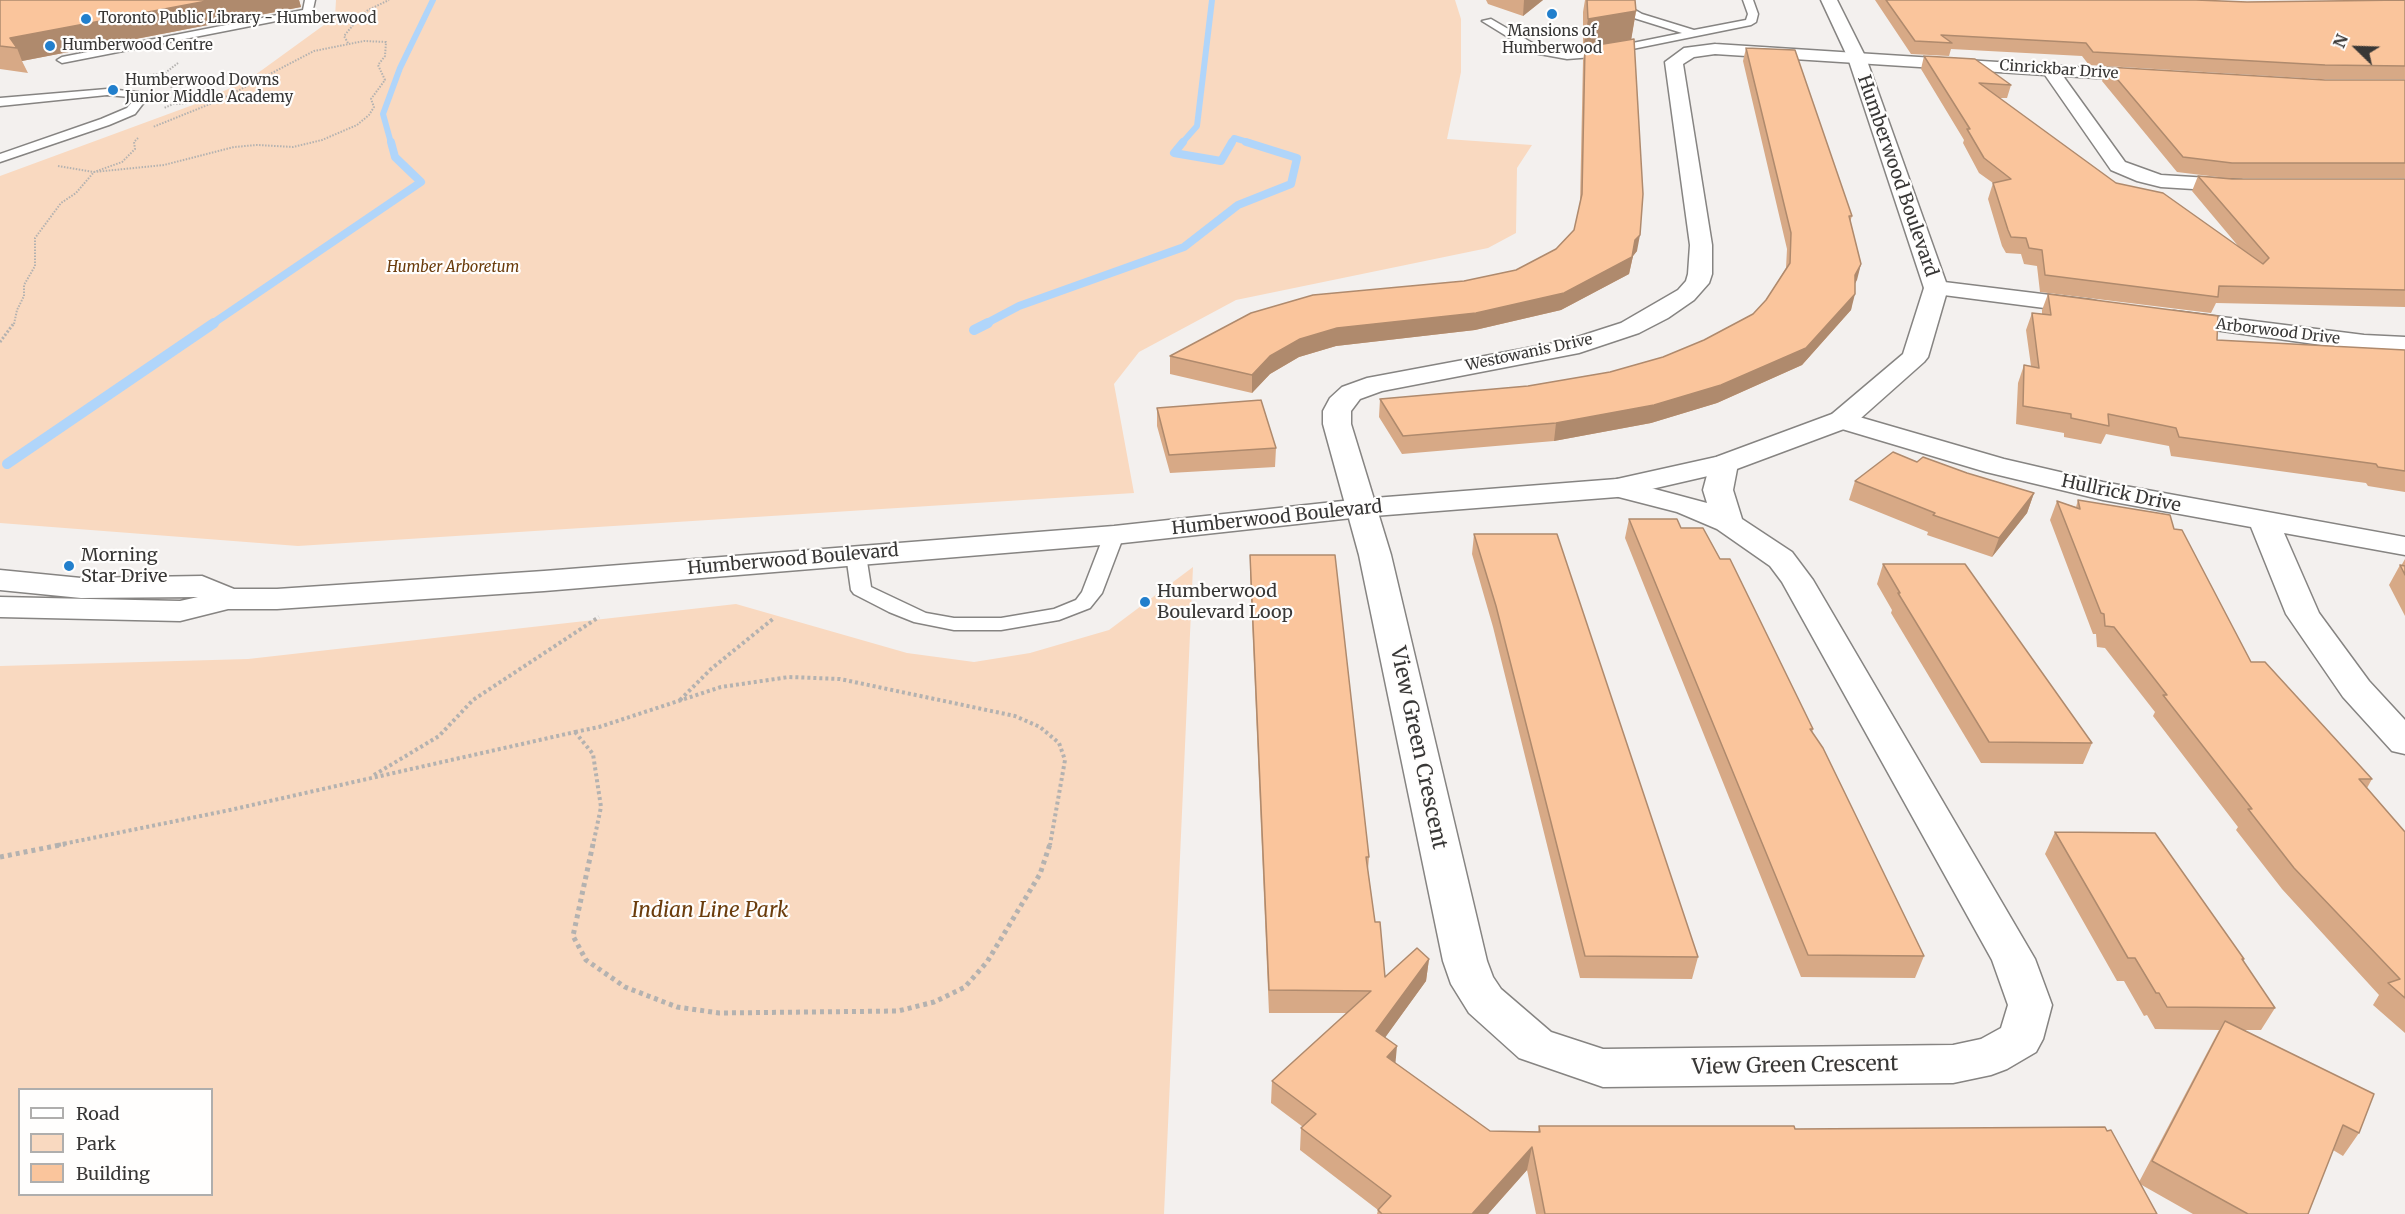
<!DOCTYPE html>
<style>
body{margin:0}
#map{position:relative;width:2405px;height:1214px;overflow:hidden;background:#f3f0ee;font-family:Merriweather,serif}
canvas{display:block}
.legend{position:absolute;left:18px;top:1088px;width:195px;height:108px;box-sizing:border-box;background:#fffefd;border:2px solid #afaead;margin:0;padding:8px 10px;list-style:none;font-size:18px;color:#383736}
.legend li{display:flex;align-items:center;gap:12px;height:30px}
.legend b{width:30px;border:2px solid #afaead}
.north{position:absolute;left:2327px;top:18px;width:60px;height:60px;-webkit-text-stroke:4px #fffefd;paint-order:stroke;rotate:293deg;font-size:16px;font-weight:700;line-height:24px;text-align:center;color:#383736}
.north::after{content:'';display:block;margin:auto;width:21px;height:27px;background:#383736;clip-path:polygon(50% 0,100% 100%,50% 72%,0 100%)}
</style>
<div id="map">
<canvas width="2405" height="1214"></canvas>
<ul class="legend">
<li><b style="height:8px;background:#fff"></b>Road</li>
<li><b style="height:16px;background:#f9d9c0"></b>Park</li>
<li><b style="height:16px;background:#fac59c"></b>Building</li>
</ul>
<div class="north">N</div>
</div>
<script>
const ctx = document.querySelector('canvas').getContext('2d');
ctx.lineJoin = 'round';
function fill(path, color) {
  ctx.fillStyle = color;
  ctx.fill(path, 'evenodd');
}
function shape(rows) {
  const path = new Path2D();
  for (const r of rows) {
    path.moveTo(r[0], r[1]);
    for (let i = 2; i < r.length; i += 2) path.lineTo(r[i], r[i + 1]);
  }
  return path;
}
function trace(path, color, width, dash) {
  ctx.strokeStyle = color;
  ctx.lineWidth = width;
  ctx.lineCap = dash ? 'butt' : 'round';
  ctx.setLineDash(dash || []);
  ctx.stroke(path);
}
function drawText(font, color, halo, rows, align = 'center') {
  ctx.font = font + ' Merriweather,serif';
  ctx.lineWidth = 4.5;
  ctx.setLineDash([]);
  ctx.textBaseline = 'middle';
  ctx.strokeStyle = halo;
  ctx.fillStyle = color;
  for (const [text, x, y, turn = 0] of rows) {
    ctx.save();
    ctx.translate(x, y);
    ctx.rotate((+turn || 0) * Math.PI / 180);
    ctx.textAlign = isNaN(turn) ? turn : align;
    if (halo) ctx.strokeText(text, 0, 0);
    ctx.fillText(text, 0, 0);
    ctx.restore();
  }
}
fill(shape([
 [336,0,1455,0,1461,19,1461,72,1447,139,1532,145,1517,168,1516,233,1488,248,1236,300,1139,352,1114,384,1134,493,298,546,0,523,0,176,201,102,251,78,335,17],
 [1193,567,1164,1214,0,1214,0,666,248,659,736,604,907,653,974,662,1030,653,1109,630],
 [20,1090,212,1090,212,1194,20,1194]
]), '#f9d9c0');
trace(shape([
 [391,143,383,114,400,68,433,0],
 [1182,143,1197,126,1212,0],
 [1231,143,1234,138,1251,143]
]), '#b0d5fa', 6);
trace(shape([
 [1183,142,1174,153,1221,161,1232,142],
 [212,324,421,182,395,157,391,142],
 [985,324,1019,306,1184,247,1238,205,1291,184,1297,158,1246,142]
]), '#b0d5fa', 8);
trace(shape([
 [974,330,988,323],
 [7,464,214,323]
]), '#b0d5fa', 10);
const service = shape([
 [305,0,315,0,312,14,62,63,57,60,62,57,303,10,305,0],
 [1606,0,1618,0,1642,14,1694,30,1746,20,1748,14,1743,0,1753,0,1758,14,1756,22,1751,25,1593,57,1567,59,1534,53,1482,21,1491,19,1541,48,1567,53,1593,51,1682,33,1634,18,1606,0],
 [107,89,138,92,145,101,135,114,109,125,0,162,0,154,101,119,127,108,133,101,130,97,107,95,0,106,0,98,107,89],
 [1114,529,1121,531,1124,535,1102,593,1090,608,1059,620,1001,630,954,630,914,622,889,612,854,594,851,590,846,555,849,551,856,549,863,551,866,555,871,587,926,613,954,618,1001,618,1054,609,1076,600,1082,592,1104,535,1107,531,1114,529]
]);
const minor = shape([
 [1715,44,2154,72,2157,76,2154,80,2148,81,2063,76,2125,162,2161,175,2241,180,2248,182,2251,186,2248,190,2241,192,2161,187,2137,181,2111,170,2045,75,1715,54,1694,57,1683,64,1712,245,1712,274,1709,283,1694,300,1668,318,1639,333,1579,353,1382,391,1360,399,1351,411,1351,424,1391,555,1487,961,1493,977,1501,989,1551,1032,1603,1049,1953,1045,1981,1039,2001,1028,2008,1005,1992,960,1782,582,1770,566,1717,529,1677,512,1607,494,1602,488,1607,482,1617,479,1707,503,1703,490,1710,464,1714,458,1724,455,1734,458,1738,464,1733,490,1742,519,1792,552,1813,580,2035,959,2052,1005,2043,1039,2036,1052,2007,1069,1991,1075,1953,1083,1603,1087,1519,1058,1469,1013,1451,984,1443,961,1359,555,1323,424,1323,411,1330,398,1342,387,1367,378,1565,341,1621,323,1678,290,1686,281,1688,274,1690,245,1665,62,1684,48,1715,44],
 [1936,281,2091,300,2100,302,2103,307,2100,312,2091,314,1928,293,1924,288,1928,283,1936,281],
 [2174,311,2364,335,2405,337,2405,353,2364,351,2165,323,2162,318,2165,313,2174,311],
 [1842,412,2004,459,2103,482,2405,537,2405,555,2284,533,2319,613,2369,681,2405,720,2405,754,2392,751,2343,697,2286,614,2251,527,2103,500,1986,472,1832,426,1828,420,1832,414,1842,412]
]);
const tertiary = shape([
 [1821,0,1837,0,1866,58,1948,288,1928,357,1924,362,1852,426,1734,470,1617,497,1361,517,1114,544,544,591,277,609,228,609,180,621,0,617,0,597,180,601,198,597,81,598,0,590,0,570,81,578,202,576,234,589,277,589,544,571,1114,526,1361,499,1617,479,1716,457,1832,414,1903,354,1924,288,1848,58,1821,0]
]);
trace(service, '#868482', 3);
trace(minor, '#868482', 3);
trace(tertiary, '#868482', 3);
trace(shape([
 [348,43,344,36,358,19,368,10,389,0],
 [165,73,178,63],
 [150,75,165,73,178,102,164,108],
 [176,104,214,101],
 [58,166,94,172,122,162,135,149,134,142,138,138],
 [14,324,17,310,24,296,24,285,35,266,35,238,61,203,76,193,94,172,164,165,234,147,257,145,293,147,322,140,357,125,369,115,374,107,371,99,385,80,378,65,385,56,386,42,364,41,314,51,220,100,153,127]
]), '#b4b2b0', 2, [1.5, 1.5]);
trace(shape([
 [0,342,14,323]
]), '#b4b2b0', 3, [2, 2]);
trace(shape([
 [680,700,711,669,774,618],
 [575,732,593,754,601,807,593,845],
 [575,732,599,727,721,687,789,677,840,679,1015,716,1040,727,1059,743,1065,760,1050,845],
 [374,775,439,736,473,700,599,617],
 [58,845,230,810,575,732]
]), '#b4b2b0', 4, [3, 3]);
trace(shape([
 [593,844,573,936,586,960,625,987,677,1007,719,1013,898,1011,934,1002,965,987,987,962,1040,874,1050,844],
 [0,857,65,844]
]), '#b4b2b0', 5, [4, 4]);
fill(service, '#fff');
fill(minor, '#fff');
fill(tertiary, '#fff');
fill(shape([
 [0,0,299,0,301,7,22,61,28,73,0,69],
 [1486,0,1543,0,1523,16,1488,4],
 [1585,0,1635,0,1636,11,1631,39,1637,251,1633,256,1629,274,1561,310,1475,330,1336,346,1299,357,1270,374,1252,393,1170,374,1170,356,1464,281,1516,270,1556,249,1574,230,1580,204,1583,60,1585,49,1583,49,1583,12],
 [1875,0,2196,0,2247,2,2405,0,2405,79,2319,79,2089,65,2082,56,1951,49,1949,56,1911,54],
 [1746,48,1852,216,1850,222,1861,264,1855,283,1851,310,1802,365,1717,403,1651,423,1554,441,1402,454,1379,417,1380,399,1528,386,1610,372,1663,357,1704,340,1753,314,1766,300,1786,268,1787,249,1743,61],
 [1924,56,2011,85,2007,98,1999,98,2116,183,2239,247,2192,191,2198,176,2232,179,2405,179,2405,307,2216,303,2211,313,2040,292,2037,266,2024,264,2021,254,2006,253,2002,246,1988,199,1993,183,1979,173,1963,143,1964,140,1921,69],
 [2107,67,2325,80,2405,80,2405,178,2226,178,2177,172,2102,81],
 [2048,294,2217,340,2405,350,2405,492,2368,486,2366,483,2171,456,2169,446,2106,434,2101,444,2064,437,2064,433,2016,424,2018,383,2024,365,2031,366,2026,330,2032,313,2042,314,2042,310],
 [1157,408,1276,448,1275,467,1170,473,1157,426],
 [1917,462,1967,473,2034,493,2027,513,1992,557,1927,535,1928,532,1849,500,1855,481],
 [2078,500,2174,529,2251,662,2372,779,2367,788,2405,832,2405,1033,2373,1005,2379,995,2282,889,2236,830,2238,827,2153,716,2155,712,2105,648,2097,647,2096,634,2093,634,2050,520,2057,501,2076,507],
 [1629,519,1681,528,1813,729,1812,733,1924,956,1915,978,1801,977,1625,538],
 [1474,534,1698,957,1692,979,1580,978,1493,627,1472,554],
 [1250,555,1369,857,1368,870,1375,922,1385,977,1429,959,1426,981,1385,1037,1395,1063,1490,1131,1538,1132,1539,1126,1795,1129,2139,1182,2219,1030,2155,1029,2147,1015,2144,1016,2124,981,2117,981,2045,854,2055,832,2244,959,2243,961,2275,1008,2261,1030,2244,1030,2359,1133,2343,1156,2333,1150,2308,1214,2193,1214,2140,1184,2157,1214,1536,1214,1527,1170,1488,1214,1377,1214,1378,1210,1300,1150,1301,1128,1303,1127,1271,1103,1272,1081,1347,1013,1269,1013,1250,575],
 [2405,559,2405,616,2389,585,2400,565,2401,566],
 [1883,564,2092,743,2083,764,1981,763,1891,613,1892,610,1877,584]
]), '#d7a986');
fill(shape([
 [212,0,299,0,301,7,22,61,17,48,10,38],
 [1524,0,1543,0,1523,16],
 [1636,11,1631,41,1583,49,1588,19],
 [1640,235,1637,251,1633,256,1629,274,1561,310,1475,330,1336,346,1299,357,1270,374,1252,393,1252,375,1270,356,1300,339,1635,240],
 [1861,264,1857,280,1851,291,1855,275],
 [1855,294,1851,310,1802,365,1717,403,1651,423,1554,441,1556,423],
 [2034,493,2027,513,1992,557,1999,538],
 [1429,959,1426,981,1374,1053,1376,1031],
 [1397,1046,1395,1068,1387,1057],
 [1532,1147,1527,1170,1488,1214,1472,1214]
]), '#af8a6d');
const building = shape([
 [0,0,212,0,10,38,17,48,0,46,0,0],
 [1587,0,1635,0,1636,11,1588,19,1587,0],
 [1886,0,2196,0,2247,2,2405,0,2405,66,2325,65,2093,52,2086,43,1941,35,1952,43,1915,41,1886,0],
 [1634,39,1643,194,1640,235,1635,240,1632,257,1564,293,1476,313,1337,328,1300,339,1270,356,1252,375,1170,356,1251,313,1313,295,1464,281,1516,270,1556,249,1574,230,1582,194,1585,47,1634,39],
 [1746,48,1795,50,1852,216,1849,216,1861,264,1855,275,1855,294,1806,348,1721,385,1654,405,1556,423,1403,436,1380,399,1528,386,1610,372,1663,357,1704,340,1753,314,1766,300,1790,263,1791,233,1746,48],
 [1924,56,1975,59,2011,85,1979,83,2116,183,2163,193,2263,264,2269,258,2198,176,2232,179,2405,179,2405,290,2219,286,2218,297,2045,275,2042,250,2029,248,2026,238,2011,237,2008,230,1993,183,2011,179,1984,158,1967,129,1970,129,1924,56],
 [2107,67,2325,80,2405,80,2405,163,2232,163,2183,157,2107,67],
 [2048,294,2218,316,2217,340,2405,350,2405,471,2378,467,2376,464,2179,437,2176,428,2108,414,2109,426,2071,418,2071,414,2023,406,2024,365,2039,368,2032,313,2051,315,2048,294],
 [1261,400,1276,448,1169,455,1157,408,1261,400],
 [1893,452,1917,462,1923,457,1967,473,2034,493,1999,538,1933,515,1935,513,1855,481,1893,452],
 [2078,500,2170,515,2174,529,2182,530,2251,662,2265,662,2372,779,2359,779,2405,832,2405,998,2388,983,2400,979,2294,868,2248,809,2252,809,2163,695,2167,695,2114,627,2105,626,2104,614,2101,613,2057,501,2080,509,2078,500],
 [1629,519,1677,519,1681,528,1703,528,1720,559,1730,559,1813,729,1810,729,1823,748,1924,956,1808,955,1629,519],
 [1474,534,1557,534,1698,957,1585,956,1496,606,1474,534],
 [1250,555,1335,555,1369,857,1366,857,1375,922,1380,922,1385,977,1417,948,1429,959,1376,1031,1397,1046,1387,1057,1490,1131,1540,1132,1539,1126,1794,1126,1795,1129,2105,1127,2107,1131,2111,1130,2157,1214,1545,1214,1532,1147,1472,1214,1382,1214,1378,1210,1391,1196,1301,1128,1316,1114,1272,1081,1371,991,1269,990,1250,555],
 [1883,564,1965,564,2092,743,1989,742,1898,593,1900,593,1883,564],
 [2400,565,2405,566,2405,575,2400,565],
 [2055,832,2155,833,2244,959,2242,959,2275,1008,2167,1007,2159,993,2156,993,2135,958,2128,958,2055,832],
 [2225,1021,2374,1094,2359,1133,2343,1125,2308,1214,2248,1214,2152,1161,2225,1021]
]);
fill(building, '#fac59c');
trace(building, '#af8a6d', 1.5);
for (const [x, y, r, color] of [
 [1552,14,6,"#227fcc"],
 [86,19,6,"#227fcc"],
 [50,46,6,"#227fcc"],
 [113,90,6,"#227fcc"],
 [69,566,6,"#227fcc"],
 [1145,602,6,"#227fcc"]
]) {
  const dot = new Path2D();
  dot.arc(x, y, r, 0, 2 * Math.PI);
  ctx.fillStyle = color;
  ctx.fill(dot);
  trace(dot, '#fffefd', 2);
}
drawText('15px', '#383736', '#fffefd', [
 ["Toronto Public Library - Humberwood",98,19],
 ["Mansions of",1552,32,"center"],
 ["Humberwood",1552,49,"center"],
 ["Humberwood Centre",62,46],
 ["Humberwood Downs",125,81],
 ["Junior Middle Academy",125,98]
], 'left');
drawText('15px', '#383736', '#fffefd', [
 ["Cinrickbar Drive",2059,70,4],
 ["Arborwood Drive",2278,332,7],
 ["Westowanis Drive",1529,353,-12]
]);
drawText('italic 15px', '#6b3c0c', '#fffefd', [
 ["Humber Arboretum",453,268]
]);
drawText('18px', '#383736', '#fffefd', [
 ["Humberwood Boulevard",1897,176,71],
 ["Hullrick Drive",2121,494,12],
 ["Humberwood Boulevard",1277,518,-6],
 ["Humberwood Boulevard",793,560,-5]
]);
drawText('18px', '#383736', '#fffefd', [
 ["Morning",81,556],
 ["Star Drive",81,577],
 ["Humberwood",1157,592],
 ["Boulevard Loop",1157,613]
], 'left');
drawText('21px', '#383736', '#fffefd', [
 ["View Green Crescent",1418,748,78],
 ["View Green Crescent",1795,1066,-1]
]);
drawText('italic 21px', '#6b3c0c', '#fffefd', [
 ["Indian Line Park",710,911]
]);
</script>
